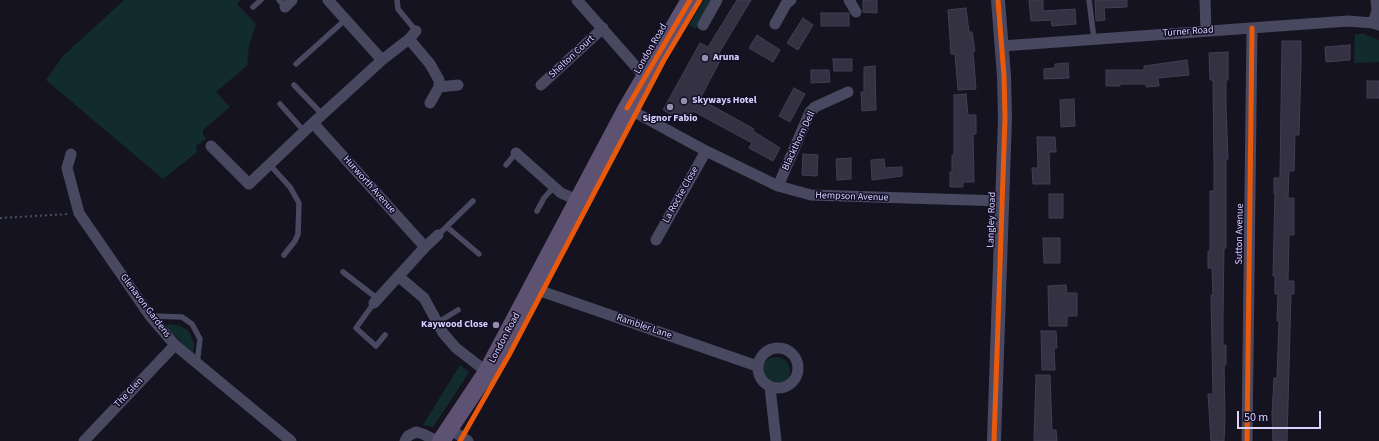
<!DOCTYPE html>
<style>
body{margin:0}
#map{position:relative;width:1379px;height:441px;overflow:hidden;background:#161320;font-family:"Source Sans 3",sans-serif}
canvas{display:block}
.scale{position:absolute;left:1237px;top:411px;width:84px;height:18px;box-sizing:border-box;border:2px solid #d8d2ff;border-top:0;padding-left:5px;font-size:12px;line-height:14px;white-space:nowrap;color:#d8d2ff;-webkit-text-stroke:3px #120e25;paint-order:stroke}
</style>
<div id="map">
<canvas width="1379" height="441"></canvas>
<div class="scale">50 m</div>
</div>
<script>
const ctx = document.querySelector('canvas').getContext('2d');
ctx.lineJoin = 'round';
function fill(path, color) {
  ctx.fillStyle = color;
  ctx.fill(path, 'evenodd');
}
function shape(rows) {
  const path = new Path2D();
  for (const r of rows) {
    if (r.length === 3) {
      path.moveTo(r[0] + r[2], r[1]);
      path.arc(r[0], r[1], r[2], 0, 2 * Math.PI);
      continue;
    }
    path.moveTo(r[0], r[1]);
    for (let i = 2; i < r.length; i += 2) path.lineTo(r[i], r[i + 1]);
  }
  return path;
}
function trace(path, color, width, dash) {
  ctx.strokeStyle = color;
  ctx.lineWidth = width;
  ctx.lineCap = dash ? 'butt' : 'round';
  ctx.setLineDash(dash || []);
  ctx.stroke(path);
}
function drawText(font, color, halo, rows, align = 'center') {
  ctx.font = font + ' "Source Sans 3",sans-serif';
  ctx.lineWidth = 3;
  ctx.setLineDash([]);
  ctx.textBaseline = 'middle';
  ctx.strokeStyle = halo;
  ctx.fillStyle = color;
  for (const [text, x, y, turn = 0] of rows) {
    ctx.save();
    ctx.translate(x, y);
    ctx.rotate((+turn || 0) * Math.PI / 180);
    ctx.textAlign = isNaN(turn) ? turn : align;
    if (halo) ctx.strokeText(text, 0, 0);
    ctx.fillText(text, 0, 0);
    ctx.restore();
  }
}
fill(shape([
 [124,0,241,0,237,4,256,24,249,46,247,66,216,92,230,107,203,130,203,135,206,139,196,146,197,152,163,179,46,80,63,56],
 [704,0,712,0,696,29,689,25],
 [1355,34,1364,34,1379,40,1379,62,1354,63],
 [169,324,181,326,189,331,194,344,193,355,166,326],
 [776,371,14],
 [460,365,469,372,457,391,433,427,423,425]
]), '#122b2d');
const building = shape([
 [737,0,751,0,719,53,723,55,700,99,754,129,753,131,780,148,773,161,749,148,752,143,693,111,686,123,663,110,700,43,708,47,737,0],
 [863,0,877,0,877,13,863,12,863,0],
 [1029,0,1043,0,1043,11,1075,9,1076,24,1052,26,1051,20,1031,21,1029,0],
 [1095,0,1127,0,1127,7,1104,8,1105,20,1096,21,1095,0],
 [966,8,969,32,972,32,975,51,973,51,976,89,958,90,955,54,951,54,948,10,966,8],
 [821,13,849,13,849,26,821,26,821,13],
 [803,18,813,25,798,50,787,43,803,18],
 [757,35,780,50,773,62,749,48,757,35],
 [1282,41,1301,41,1301,64,1299,135,1295,135,1294,171,1289,171,1288,198,1294,198,1294,235,1289,235,1288,281,1294,281,1294,294,1291,294,1287,441,1273,441,1272,415,1274,378,1277,378,1279,321,1277,321,1278,294,1275,294,1275,276,1273,276,1275,193,1274,193,1274,178,1280,178,1282,41],
 [1350,45,1350,60,1326,62,1325,47,1350,45],
 [1228,52,1228,80,1226,80,1226,106,1228,159,1226,159,1226,248,1224,248,1223,315,1223,345,1226,345,1226,365,1224,365,1225,418,1224,441,1211,441,1208,394,1213,394,1211,295,1213,295,1212,268,1208,268,1208,251,1210,251,1210,191,1214,191,1214,165,1213,80,1210,80,1209,53,1228,52],
 [833,59,852,59,852,71,834,71,833,59],
 [1187,60,1189,75,1158,78,1159,86,1146,87,1146,84,1120,84,1120,86,1106,86,1106,70,1144,70,1144,66,1187,60],
 [1068,63,1069,78,1044,79,1044,69,1055,68,1055,64,1068,63],
 [875,66,876,110,862,111,861,92,864,92,864,67,875,66],
 [811,70,829,70,830,82,811,83,811,70],
 [1367,81,1379,81,1379,98,1367,98,1367,81],
 [794,88,805,94,790,122,779,116,794,88],
 [966,94,968,115,976,115,976,134,973,134,974,182,963,182,963,187,950,187,950,172,952,172,952,155,954,155,954,95,966,94],
 [1074,99,1075,126,1061,127,1060,100,1074,99],
 [1037,137,1055,137,1056,152,1049,152,1050,184,1033,184,1032,168,1038,168,1037,137],
 [803,154,818,155,817,176,802,175,803,154],
 [851,158,851,179,837,180,836,159,851,158],
 [884,159,885,168,902,167,902,176,872,180,871,160,884,159],
 [1049,194,1063,194,1063,218,1049,218,1049,194],
 [1043,238,1060,238,1060,263,1044,263,1043,238],
 [1066,285,1067,293,1077,293,1077,316,1067,316,1067,326,1049,326,1048,286,1066,285],
 [1041,331,1056,331,1057,348,1054,348,1055,370,1042,370,1041,331],
 [1036,375,1050,375,1052,430,1056,430,1057,441,1034,441,1036,375]
]);
fill(building, '#343142');
trace(building, '#433e54', 1);
trace(shape([
 [0,218,69,214]
]), '#445160', 2, [2, 3]);
trace(shape([
 [279,0,285,7],
 [397,0,398,9,416,31],
 [1089,0,1094,39],
 [253,7,261,0],
 [296,64,345,20],
 [294,85,322,114],
 [280,104,304,131],
 [269,164,290,187,299,203,298,234,295,241,284,255],
 [506,165,516,153],
 [537,211,544,198,554,187],
 [447,227,479,254],
 [438,235,473,201],
 [343,272,378,299],
 [374,303,356,328,376,346,385,335],
 [151,316,182,317,192,324,200,339,197,364],
 [437,323,458,310]
]), '#494861', 5.5);
trace(shape([
 [328,0,382,60],
 [577,0,645,77],
 [849,0,856,12],
 [1205,0,1206,31],
 [285,7,292,0],
 [1373,23,1377,10,1376,0],
 [775,24,786,4,791,0],
 [703,25,717,0],
 [409,39,430,64,439,80,439,87,430,103],
 [1002,46,1348,21,1373,23,1379,25],
 [541,85,603,28],
 [439,87,458,85],
 [627,108,706,151,778,186,811,195,1002,201],
 [313,123,425,247],
 [211,146,249,184,313,123,382,60,409,39,416,31],
 [516,153,561,193,577,200],
 [71,154,67,168,79,213,150,316,175,345,291,441],
 [778,186,810,112,815,107,848,92],
 [656,240,706,151],
 [398,276,424,298,443,333,456,348,487,372],
 [532,288,757,366],
 [374,303,425,247,438,235],
 [778,368,20],
 [770,387,776,441],
 [450,429,468,441],
 [84,441,175,345],
 [405,441,408,436,416,432,423,434,437,441],
 [1247,441,1252,28]
]), '#494861', 11);
trace(shape([
 [994,441,1005,118,1004,76,998,0]
]), '#494861', 14);
trace(shape([
 [441,441,487,372,627,108,690,0]
]), '#5d5272', 18);
trace(shape([
 [627,108,690,0],
 [460,441,509,355,664,60,700,0],
 [994,441,1005,118,1004,76,998,0],
 [1247,441,1252,28]
]), '#e8590c', 5);
for (const [x, y, r, color] of [
 [705,58,4,"#948fb1"],
 [684,101,4,"#948fb1"],
 [670,107,4,"#948fb1"],
 [496,325,4,"#948fb1"]
]) {
  const dot = new Path2D();
  dot.arc(x, y, r, 0, 2 * Math.PI);
  ctx.fillStyle = color;
  ctx.fill(dot);
  trace(dot, '#120e25', 1.5);
}
drawText('10px', '#d8d2ff', '#120e25', [
 ["Turner Road",1188,32,-4],
 ["London Road",651,49,-60],
 ["Shelton Court",572,57,-43],
 ["Blackthorn Dell",799,141,-65],
 ["Hurworth Avenue",369,185,48],
 ["La Roche Close",681,195,-61],
 ["Hempson Avenue",852,197,2],
 ["Langley Road",992,220,-88],
 ["Sutton Avenue",1240,234,-89],
 ["Glenavon Gardens",145,306,53],
 ["Rambler Lane",644,327,19],
 ["London Road",505,338,-62],
 ["The Glen",129,393,-47]
]);
drawText('bold 10px', '#d8d2ff', '#120e25', [
 ["Aruna",713,58],
 ["Skyways Hotel",692,101],
 ["Signor Fabio",670,119,"center"],
 ["Kaywood Close",488,325,"right"]
], 'left');
</script>
